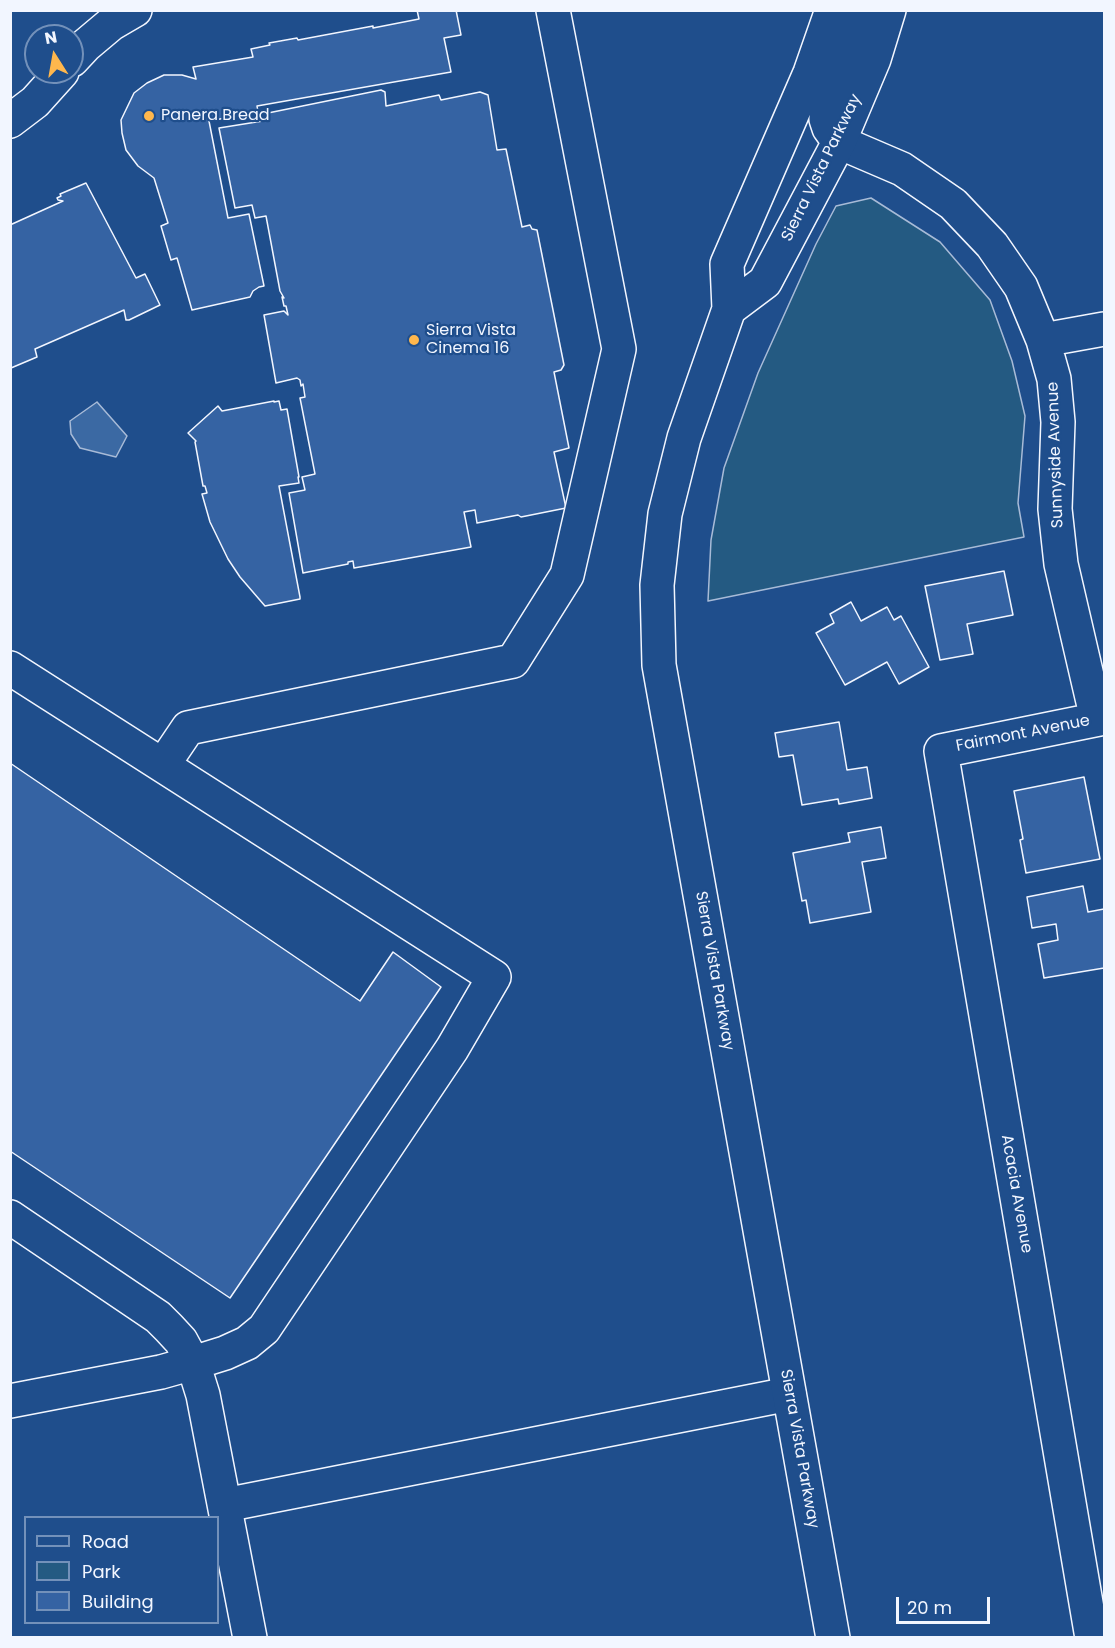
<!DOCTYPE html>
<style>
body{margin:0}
#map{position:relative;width:1115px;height:1648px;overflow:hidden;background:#1f4e8c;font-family:Poppins,sans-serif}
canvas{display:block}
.frame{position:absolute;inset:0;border:12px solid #f2f6ff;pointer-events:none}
.legend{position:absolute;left:24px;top:1516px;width:195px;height:108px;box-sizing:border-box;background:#1f4e8c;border:2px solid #7391ba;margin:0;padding:8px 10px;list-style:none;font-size:18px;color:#f2f6ff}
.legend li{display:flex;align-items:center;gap:12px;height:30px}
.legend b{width:30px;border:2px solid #7391ba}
.north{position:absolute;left:24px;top:24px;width:60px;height:60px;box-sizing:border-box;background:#1f4e8c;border:2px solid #7391ba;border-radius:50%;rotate:349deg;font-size:16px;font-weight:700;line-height:24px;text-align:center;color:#f2f6ff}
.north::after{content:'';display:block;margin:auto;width:21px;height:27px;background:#ffb74d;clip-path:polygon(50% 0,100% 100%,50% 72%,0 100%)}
.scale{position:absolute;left:896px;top:1597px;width:94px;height:27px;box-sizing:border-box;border:3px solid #f2f6ff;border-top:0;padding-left:8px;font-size:18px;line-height:21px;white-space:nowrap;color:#f2f6ff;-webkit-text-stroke:4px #1f4e8c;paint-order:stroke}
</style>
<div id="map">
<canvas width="1115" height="1648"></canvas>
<div class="frame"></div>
<ul class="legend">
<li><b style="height:8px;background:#1f4e8c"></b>Road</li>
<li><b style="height:16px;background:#245a82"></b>Park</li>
<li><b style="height:16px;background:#3563a3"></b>Building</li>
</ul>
<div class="north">N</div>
<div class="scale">20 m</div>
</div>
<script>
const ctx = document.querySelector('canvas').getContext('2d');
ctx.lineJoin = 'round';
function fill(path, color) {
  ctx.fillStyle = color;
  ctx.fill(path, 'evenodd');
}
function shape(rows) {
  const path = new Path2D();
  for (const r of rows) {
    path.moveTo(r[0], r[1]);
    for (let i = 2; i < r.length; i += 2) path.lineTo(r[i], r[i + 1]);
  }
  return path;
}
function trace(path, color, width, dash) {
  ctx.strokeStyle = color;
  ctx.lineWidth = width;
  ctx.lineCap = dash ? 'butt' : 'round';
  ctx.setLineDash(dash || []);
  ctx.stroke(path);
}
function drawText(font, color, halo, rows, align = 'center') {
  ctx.font = font + ' Poppins,sans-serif';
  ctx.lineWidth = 4.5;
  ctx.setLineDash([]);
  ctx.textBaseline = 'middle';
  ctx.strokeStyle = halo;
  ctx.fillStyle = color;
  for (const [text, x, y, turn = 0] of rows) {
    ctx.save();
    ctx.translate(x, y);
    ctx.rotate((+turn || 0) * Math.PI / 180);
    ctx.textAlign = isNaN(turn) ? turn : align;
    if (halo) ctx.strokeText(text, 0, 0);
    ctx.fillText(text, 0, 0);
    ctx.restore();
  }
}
const green = shape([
 [871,198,940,242,990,300,1012,361,1025,416,1018,503,1024,537,708,601,711,540,724,468,758,373,816,244,836,206,871,198]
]);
fill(green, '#245a82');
trace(green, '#a8bbd7', 1.5);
const water = shape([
 [97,402,127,436,116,457,80,448,71,434,70,421,97,402]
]);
fill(water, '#3b69a3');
trace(water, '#a8bbd7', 1.5);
const building = shape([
 [417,10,456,10,461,35,444,38,451,72,257,106,258,112,209,121,228,218,249,214,264,286,259,287,253,291,250,297,192,310,177,258,171,260,161,226,168,223,154,178,138,166,126,150,122,133,121,120,134,93,147,83,164,75,182,75,196,79,193,67,253,57,251,49,270,45,269,43,297,38,298,40,373,26,373,28,419,19,417,10],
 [381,90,385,92,386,106,439,95,441,100,480,92,488,95,497,150,506,149,522,227,530,225,532,229,537,230,564,365,561,370,554,372,569,448,554,452,566,508,521,517,518,515,477,523,475,510,464,512,471,547,354,568,353,561,348,562,348,564,303,573,289,493,305,490,302,477,315,474,300,398,305,397,303,384,301,386,300,380,297,378,276,383,264,315,284,311,288,315,286,306,284,306,282,297,284,298,280,291,266,216,255,218,252,205,235,208,219,128,269,120,268,113,381,90],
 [86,183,136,278,145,274,160,305,129,320,126,320,124,310,35,349,37,357,11,368,10,225,63,201,58,200,57,198,61,196,60,194,86,183],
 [274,401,274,402,279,401,281,410,287,409,299,477,298,477,299,483,279,486,300,597,300,599,265,606,240,577,228,559,210,522,202,494,207,493,205,486,203,486,195,442,196,441,188,433,218,406,222,411,274,401],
 [1004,571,1013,615,967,624,973,654,940,660,925,586,1004,571],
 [851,602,861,621,887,607,894,620,901,616,929,667,899,684,887,662,845,685,816,633,834,623,830,614,851,602],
 [839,722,847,770,867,767,872,798,839,804,838,799,802,805,793,755,779,757,775,733,839,722],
 [10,763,360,1001,393,952,441,987,230,1298,10,1151,10,763],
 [1084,777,1100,859,1026,873,1020,840,1023,839,1014,791,1084,777],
 [881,827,886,858,862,862,871,912,810,923,806,900,802,901,793,853,850,842,848,833,881,827],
 [1083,886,1088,912,1104,909,1104,968,1044,978,1038,944,1058,940,1056,924,1032,928,1027,897,1083,886]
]);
fill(building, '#3563a3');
trace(building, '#f2f6ff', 1.5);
const minor = shape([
 [72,60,86,45,111,24,135,10],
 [10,121,35,102,62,72],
 [839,142,902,169,953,204,992,245,1021,287,1043,340,1054,379,1058,422,1055,509,1061,564,1097,719],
 [1043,340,1104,329],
 [10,668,494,977,452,1049,264,1329,247,1343,225,1353,193,1363,161,1372,10,1401],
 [163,765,188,728,513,661,567,575,619,349,553,10],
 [10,1217,158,1317,169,1328,181,1341,193,1363,203,1395,250,1638],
 [225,1505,789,1394],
 [1092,1638,941,751,1104,718]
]);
const major = shape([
 [832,10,810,73,727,264,729,309,684,438,665,514,657,585,659,665,833,1638],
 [839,142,829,128,826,119,827,105,830,93,861,10],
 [729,309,765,282,839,142,874,59,889,10]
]);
trace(minor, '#f2f6ff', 36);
trace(major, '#f2f6ff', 36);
trace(minor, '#1f4e8c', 33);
trace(major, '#1f4e8c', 33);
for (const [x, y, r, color] of [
 [149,116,6,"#ffb74d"],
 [414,340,6,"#ffb74d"]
]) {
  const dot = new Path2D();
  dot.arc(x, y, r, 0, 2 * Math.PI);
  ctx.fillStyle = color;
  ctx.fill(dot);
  trace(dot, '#1f4e8c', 2);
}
drawText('16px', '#f2f6ff', '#1f4e8c', [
 ["Panera Bread",161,116],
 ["Sierra Vista",426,331],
 ["Cinema 16",426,349]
], 'left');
drawText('16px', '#f2f6ff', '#1f4e8c', [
 ["Sierra Vista Parkway",822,168,-64],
 ["Sunnyside Avenue",1056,455,-92],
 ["Fairmont Avenue",1023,734,-11],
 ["Sierra Vista Parkway",714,971,80],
 ["Acacia Avenue",1016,1194,80],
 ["Sierra Vista Parkway",799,1449,80]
]);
</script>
